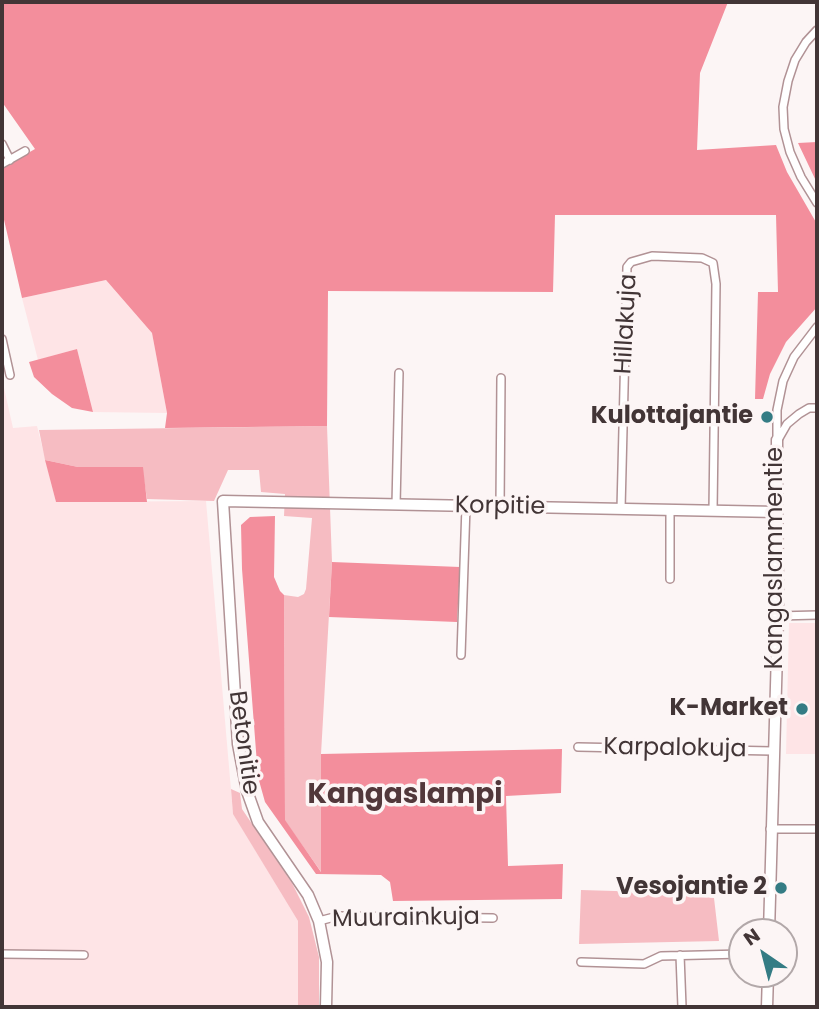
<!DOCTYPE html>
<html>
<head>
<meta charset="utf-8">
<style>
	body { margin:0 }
	#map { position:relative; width:819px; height:1009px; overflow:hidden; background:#fcf5f5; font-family:Poppins,sans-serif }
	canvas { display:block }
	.frame { position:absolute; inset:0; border:4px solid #423536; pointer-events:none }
	.north { position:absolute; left:728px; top:918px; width:70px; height:70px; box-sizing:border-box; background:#fcf5f5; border:2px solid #b2a8a9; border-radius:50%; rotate:325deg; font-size:19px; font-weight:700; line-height:28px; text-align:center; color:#423536 }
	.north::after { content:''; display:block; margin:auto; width:24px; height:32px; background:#347c84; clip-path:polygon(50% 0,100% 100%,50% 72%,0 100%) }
</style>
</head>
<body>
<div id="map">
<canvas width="819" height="1009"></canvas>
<div class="frame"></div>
<div class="north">N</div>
</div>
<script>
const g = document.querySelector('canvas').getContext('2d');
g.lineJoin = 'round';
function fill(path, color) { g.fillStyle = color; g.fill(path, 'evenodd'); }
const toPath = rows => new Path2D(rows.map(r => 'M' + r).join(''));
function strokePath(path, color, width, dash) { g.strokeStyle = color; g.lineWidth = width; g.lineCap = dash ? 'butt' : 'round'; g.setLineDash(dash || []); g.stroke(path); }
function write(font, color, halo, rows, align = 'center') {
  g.font = font + ' Poppins,sans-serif'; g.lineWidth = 7; g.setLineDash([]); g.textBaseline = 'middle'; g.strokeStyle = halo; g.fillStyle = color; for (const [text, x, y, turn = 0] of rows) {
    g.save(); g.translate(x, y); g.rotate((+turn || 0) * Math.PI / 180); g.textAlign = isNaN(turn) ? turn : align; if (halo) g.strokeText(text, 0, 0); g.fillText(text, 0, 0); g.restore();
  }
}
fill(toPath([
	[106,280,152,333,167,413,93,412,77,349,38,360,22,298],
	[2,379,13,428,37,426,56,502,206,501,233,813,298,921,298,1007,2,1007],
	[789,623,817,623,817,754,786,754]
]), '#fee4e6');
fill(toPath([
	[327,426,332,562,321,754,322,873,285,821,284,595,298,597,304,594,306,589,312,518,284,516,285,494,261,492,259,470,228,470,214,501,147,499,142,467,78,467,45,460,39,430],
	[231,789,240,793,242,809,292,883,309,917,319,957,319,1007,298,1007,298,921,233,814],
	[581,890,648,892,714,898,719,941,579,944]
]), '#f6bcc2');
fill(toPath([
	[2,2,728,2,700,73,697,150,776,145,787,172,817,224,817,307,786,342,770,374,763,399,755,399,758,292,778,292,776,215,555,215,553,292,328,291,327,426,165,428,167,413,152,333,106,280,22,298,2,211,2,168,35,149,2,102],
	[817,142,817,183,798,143],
	[77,349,93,412,72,408,52,394,34,377,29,362],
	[45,460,78,467,143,467,147,502,56,502],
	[275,516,274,577,280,591,284,595,285,820,321,872,321,754,562,749,561,793,506,796,508,866,563,864,562,899,393,901,390,882,381,875,316,874,265,802,258,777,242,569,241,525,250,517],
	[332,562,460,567,457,622,329,617]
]), '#f38e9c');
const street = toPath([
	[817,30,806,42,795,60,788,81,783,107,784,129,790,152,801,177,817,203],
	[2,144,10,160],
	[2,164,25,151],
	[2,339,10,375],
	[779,438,787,424,799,414,809,408,817,408],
	[777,440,777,410,783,381,794,357,817,327],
	[396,505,399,373],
	[500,507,501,378],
	[621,509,627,267,631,262,652,256,702,258,713,263,716,284,713,511],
	[670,510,670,579],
	[778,616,817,615],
	[461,655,466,506],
	[578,747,772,751],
	[770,829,817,829],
	[319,921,338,916,493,918],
	[2,954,84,955],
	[680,955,682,1007],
	[581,962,644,964,661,956,742,954]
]);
const secondary = toPath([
	[769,932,778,616,777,440],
	[326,1007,327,962,319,921,308,895,258,822,247,791,238,744,223,501,777,512],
	[767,1007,768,974]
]);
strokePath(street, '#b19295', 10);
strokePath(secondary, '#b19295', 13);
strokePath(street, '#fff', 7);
strokePath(secondary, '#fff', 10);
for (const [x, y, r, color] of [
	[767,417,7,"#347c84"],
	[802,709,7,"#347c84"],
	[781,888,7,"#347c84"]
]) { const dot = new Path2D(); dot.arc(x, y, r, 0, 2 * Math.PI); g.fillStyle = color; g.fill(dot); strokePath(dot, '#fcf5f5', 2.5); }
write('24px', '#423536', '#fcf5f5', [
	["Hillakuja",627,324,-87],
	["Korpitie",500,507,1],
	["Kangaslammentie",776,558,-90],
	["Betonitie",243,743,82],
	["Karpalokuja",675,749,1],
	["Muurainkuja",406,919,-1]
]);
write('bold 24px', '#423536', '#fcf5f5', [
	["Kulottajantie",753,417],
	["K-Market",788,709],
	["Vesojantie 2",767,888]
], 'right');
write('bold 28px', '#52383b', '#fcf5f5', [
	["Kangaslampi",405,796]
]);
</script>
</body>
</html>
